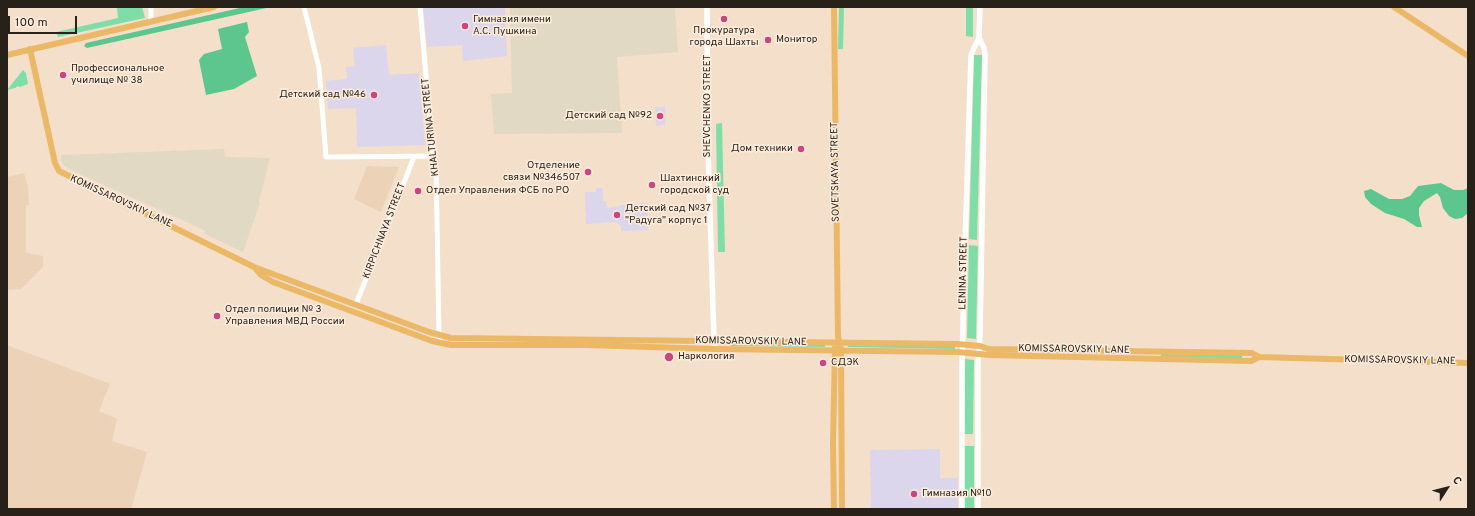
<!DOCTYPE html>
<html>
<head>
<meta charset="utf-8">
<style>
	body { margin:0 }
	#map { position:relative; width:1475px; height:516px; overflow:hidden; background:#f4dfca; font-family:Overpass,sans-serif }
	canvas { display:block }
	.frame { position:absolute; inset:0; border:8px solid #282119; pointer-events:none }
	.north { position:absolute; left:1427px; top:468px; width:40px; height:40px; -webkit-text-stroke:3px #feeddc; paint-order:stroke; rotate:54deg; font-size:11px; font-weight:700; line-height:16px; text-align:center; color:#282119 }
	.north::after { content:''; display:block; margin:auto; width:14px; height:18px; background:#282119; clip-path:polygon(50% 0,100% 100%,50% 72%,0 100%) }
	.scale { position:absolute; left:8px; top:16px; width:69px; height:18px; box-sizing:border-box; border:2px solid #282119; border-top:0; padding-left:5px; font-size:12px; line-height:14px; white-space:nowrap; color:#282119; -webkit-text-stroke:3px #feeddc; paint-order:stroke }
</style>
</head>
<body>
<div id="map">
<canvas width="1475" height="516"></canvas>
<div class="frame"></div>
<div class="north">С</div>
<div class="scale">100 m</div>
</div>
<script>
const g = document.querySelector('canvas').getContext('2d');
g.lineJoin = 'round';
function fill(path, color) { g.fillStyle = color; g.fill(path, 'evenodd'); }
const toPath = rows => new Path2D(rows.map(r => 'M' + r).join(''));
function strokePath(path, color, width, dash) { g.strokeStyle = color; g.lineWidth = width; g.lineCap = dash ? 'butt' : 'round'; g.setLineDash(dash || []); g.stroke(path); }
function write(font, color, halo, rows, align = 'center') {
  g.font = font + ' Overpass,sans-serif'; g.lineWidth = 3; g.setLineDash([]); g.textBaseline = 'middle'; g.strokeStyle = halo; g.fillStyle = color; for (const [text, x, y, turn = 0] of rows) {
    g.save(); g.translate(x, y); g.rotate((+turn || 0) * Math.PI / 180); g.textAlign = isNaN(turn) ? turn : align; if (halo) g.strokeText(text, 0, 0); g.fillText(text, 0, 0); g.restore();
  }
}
fill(toPath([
	[510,7,675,7,678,52,617,57,622,133,494,134,491,94,512,93],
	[224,149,225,157,270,158,259,202,260,203,243,252,205,234,204,230,71,170,64,165,61,161,61,155]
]), '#e1d9c4');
fill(toPath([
	[367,166,399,167,381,212,354,199],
	[24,173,28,187,29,205,26,205,26,253,43,256,43,267,21,289,7,290,7,177],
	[7,345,110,384,99,411,117,419,112,441,147,452,131,509,7,509]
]), '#ecd2b7');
fill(toPath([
	[423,7,505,7,507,56,463,61,462,45,427,47],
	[386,45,389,75,419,73,425,145,357,147,356,108,328,109,326,81,347,79,346,67,355,66,353,48],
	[655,107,665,107,665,125,656,126],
	[596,188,603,188,603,201,606,202,607,208,616,207,622,205,648,203,648,230,621,231,621,226,616,222,586,224,585,192,596,192],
	[940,449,940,478,958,478,958,509,871,509,870,450]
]), '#dbd6eb');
fill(toPath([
	[123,7,142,7,145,18,58,37,56,32,118,18,117,8],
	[839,7,844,7,843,49,838,49],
	[966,7,973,7,973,37,966,36],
	[974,55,982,55,977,240,969,239],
	[23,70,26,73,28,84,20,87,18,86,15,88,7,90],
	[722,123,725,252,718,252,716,124],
	[969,245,978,246,976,339,967,338],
	[731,344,825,345,825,347,731,346],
	[848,345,955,346,955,349,848,347],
	[1161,353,1242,355,1242,359,1161,357],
	[965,359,974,360,973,434,964,434],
	[964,446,974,446,974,509,964,509]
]), '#7fdda8');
fill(toPath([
	[244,7,271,7,87,48,84,46,86,43],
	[247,22,249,32,245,37,257,76,234,89,206,95,199,60,204,54,222,49,218,29],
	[1441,183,1454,190,1463,190,1468,188,1468,213,1462,218,1455,219,1449,216,1443,208,1440,197,1437,193,1424,201,1419,208,1419,215,1422,227,1417,227,1404,219,1385,213,1371,204,1365,197,1364,191,1371,189,1389,199,1402,199,1410,196,1418,186]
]), '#5dc58e');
strokePath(toPath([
	[151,7,151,22],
	[304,7,319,68,326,157,433,156],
	[420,7,433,156,436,165,439,334,441,343],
	[356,304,414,157]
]), '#fff', 5);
strokePath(toPath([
	[707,7,708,149,714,341,715,349],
	[962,509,962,363,965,244,971,55,974,48,979,38],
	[978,509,978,363,980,337,985,54,984,48,979,38,980,7]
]), '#fff', 5.5);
strokePath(toPath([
	[834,7,838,337,840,343,841,350,842,509],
	[1394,7,1468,56],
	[30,49,55,163,59,171,254,267,429,332,451,338,957,344,980,346,989,349,1252,353,1259,357,1468,363],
	[7,55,214,7],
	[256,269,261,275,273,282,432,341,451,345,586,345,715,349,958,352,989,355,1251,361,1259,357],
	[834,509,833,443,835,347]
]), '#ebb867', 6);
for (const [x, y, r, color] of [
	[724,19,4,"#cc4583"],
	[465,26,4,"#cc4583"],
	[768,40,4,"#cc4583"],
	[63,75,4,"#cc4583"],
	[374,95,4,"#cc4583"],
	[660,116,4,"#cc4583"],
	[801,149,4,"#cc4583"],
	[588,172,4,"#cc4583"],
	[652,185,4,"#cc4583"],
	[418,191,4,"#cc4583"],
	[617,215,4,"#cc4583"],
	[217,316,4,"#cc4583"],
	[669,357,5,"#cc4583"],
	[823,363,4,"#cc4583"],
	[914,494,4,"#cc4583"]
]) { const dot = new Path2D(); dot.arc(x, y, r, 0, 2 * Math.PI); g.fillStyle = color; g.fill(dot); strokePath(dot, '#feeddc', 1.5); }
write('10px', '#282119', '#feeddc', [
	["Гимназия имени",473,20],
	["А.С. Пушкина",473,32],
	["Прокуратура",724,31,"center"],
	["города Шахты",724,43,"center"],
	["Монитор",776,40],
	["Профессиональное",71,69],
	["училище № 38",71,81],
	["Детский сад №46",366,95,"right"],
	["Детский сад №92",652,116,"right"],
	["Дом техники",793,149,"right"],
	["Отделение",580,166,"right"],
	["связи №346507",580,178,"right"],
	["Шахтинский",660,179],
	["городской суд",660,191],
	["Отдел Управления ФСБ по РО",426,191],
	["Детский сад №37",625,209],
	["\"Радуга\" корпус 1",625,221],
	["Отдел полиции № 3",225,310],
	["Управления МВД России",225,322],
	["Наркология",678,357],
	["СДЭК",831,363],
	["Гимназия №10",922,494]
], 'left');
write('10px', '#282119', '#feeddc', [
	["SHEVCHENKO STREET",708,106,-90],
	["KHALTURINA STREET",431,127,-96],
	["SOVETSKAYA STREET",836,172,-91],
	["KOMISSAROVSKIY LANE",121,202,25],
	["KIRPICHNAYA STREET",385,231,-69],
	["LENINA STREET",964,273,-89],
	["KOMISSAROVSKIY LANE",751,342,1],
	["KOMISSAROVSKIY LANE",1074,350,1],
	["KOMISSAROVSKIY LANE",1400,361,1]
]);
</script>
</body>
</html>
